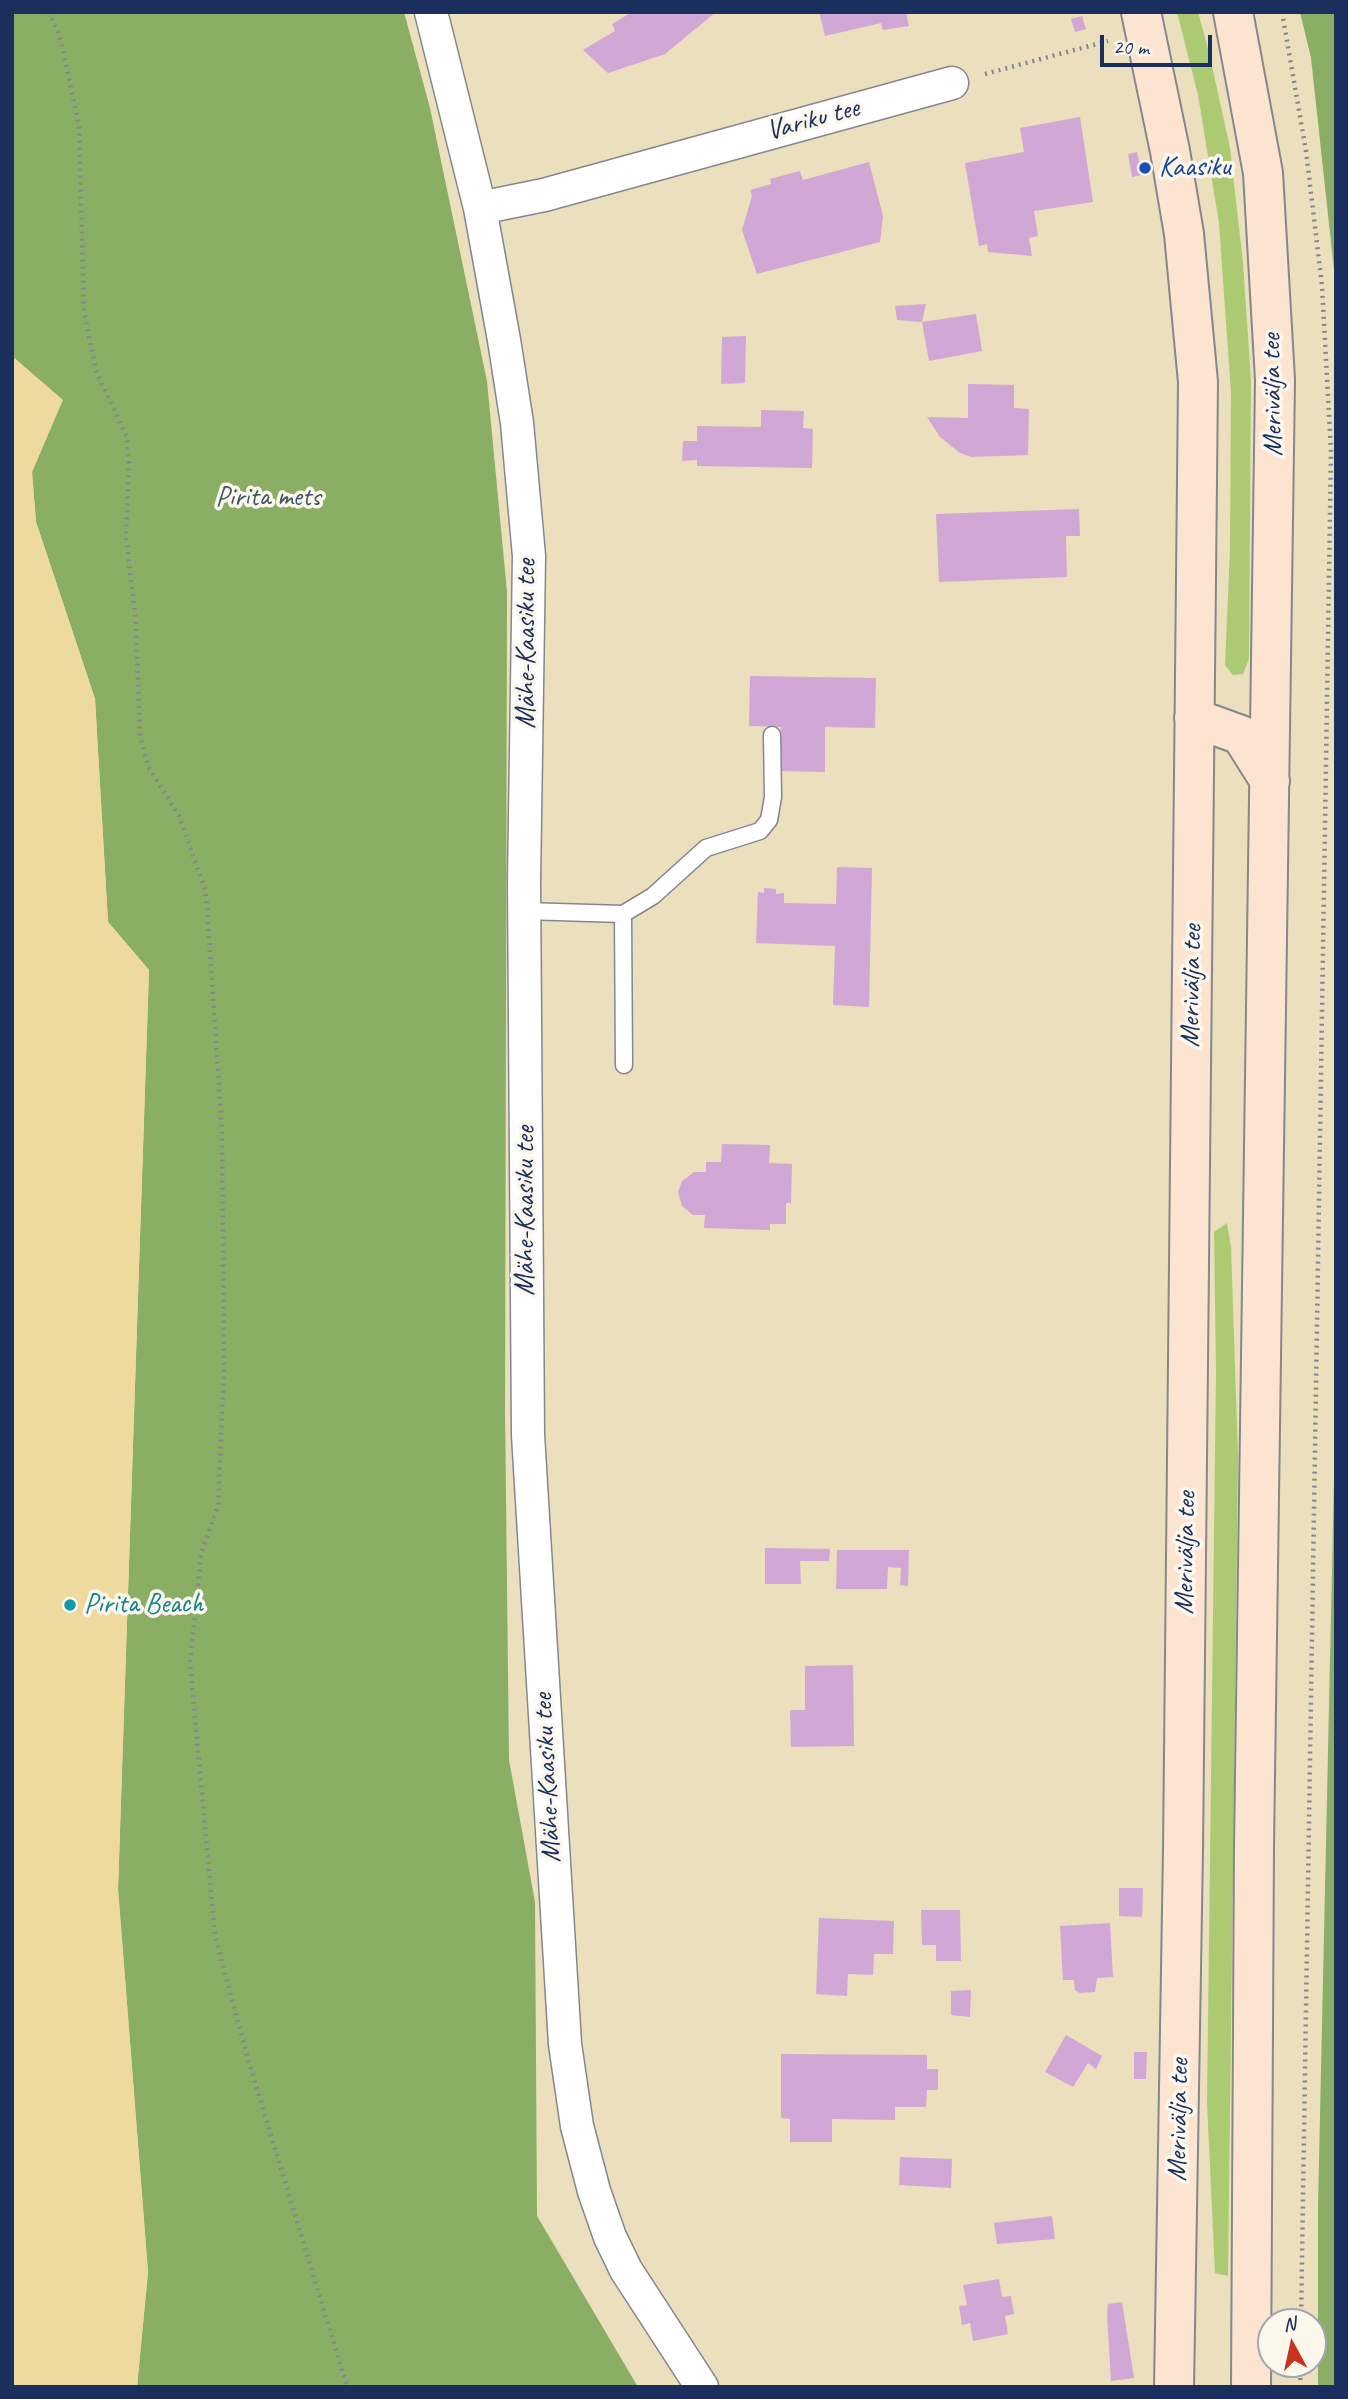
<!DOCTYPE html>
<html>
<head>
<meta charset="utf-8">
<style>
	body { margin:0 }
	#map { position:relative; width:1348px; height:2399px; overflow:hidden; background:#ebdfbd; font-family:Caveat,sans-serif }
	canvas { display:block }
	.frame { position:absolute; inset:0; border:14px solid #1b2f5e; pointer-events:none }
	.north { position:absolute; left:1257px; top:2308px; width:70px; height:70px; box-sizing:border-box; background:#fbf7ec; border:2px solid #a1a7b3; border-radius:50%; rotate:352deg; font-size:19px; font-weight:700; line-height:28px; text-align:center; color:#1b2f5e }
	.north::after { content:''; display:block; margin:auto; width:24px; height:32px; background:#c8321e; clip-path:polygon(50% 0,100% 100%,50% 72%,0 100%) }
	.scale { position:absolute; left:1100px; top:35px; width:112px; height:32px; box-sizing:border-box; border:4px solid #1b2f5e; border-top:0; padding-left:9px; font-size:21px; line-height:24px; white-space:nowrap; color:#1b2f5e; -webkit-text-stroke:5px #fbf7ec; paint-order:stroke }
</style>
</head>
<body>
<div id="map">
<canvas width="1348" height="2399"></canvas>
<div class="frame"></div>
<div class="north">N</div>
<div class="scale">20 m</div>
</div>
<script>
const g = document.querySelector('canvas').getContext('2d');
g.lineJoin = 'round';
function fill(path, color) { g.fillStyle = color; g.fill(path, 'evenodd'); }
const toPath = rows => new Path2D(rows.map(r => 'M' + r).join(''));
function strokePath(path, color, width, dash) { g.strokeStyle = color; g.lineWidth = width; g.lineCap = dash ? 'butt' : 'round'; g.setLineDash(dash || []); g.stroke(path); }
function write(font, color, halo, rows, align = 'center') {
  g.font = font + ' Caveat,sans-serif'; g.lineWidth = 7; g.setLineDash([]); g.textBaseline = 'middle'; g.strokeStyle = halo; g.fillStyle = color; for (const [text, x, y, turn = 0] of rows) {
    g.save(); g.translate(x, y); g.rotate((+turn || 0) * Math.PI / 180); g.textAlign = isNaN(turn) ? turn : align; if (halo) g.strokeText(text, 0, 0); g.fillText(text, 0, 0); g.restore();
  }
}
fill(toPath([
	[1177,12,1198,12,1209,52,1230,148,1243,263,1251,381,1249,659,1243,674,1233,675,1225,665,1230,549,1231,392,1219,223,1198,95],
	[1227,1223,1231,1247,1238,1457,1228,2276,1215,2273,1207,2103,1216,1372,1214,1232]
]), '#acca72');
fill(toPath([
	[12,12,404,12,430,108,487,381,507,592,505,1410,509,1760,535,1902,537,2216,638,2387,137,2387,148,2272,118,1889,149,970,108,922,95,699,36,522,32,472,62,400,12,356],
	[1300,12,1336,12,1336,288,1311,58],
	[1336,1388,1336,2387,1318,2387,1318,2207]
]), '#89ae64');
fill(toPath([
	[12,356,63,400,32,472,36,522,95,699,108,922,149,970,118,1889,148,2272,137,2387,12,2387]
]), '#eeda9e');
fill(toPath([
	[632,12,716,12,665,54,608,73,583,50,615,31,612,24],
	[819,12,906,12,909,26,883,30,881,23,825,36],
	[1082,16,1086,29,1075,32,1071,19],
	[1080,117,1093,202,1034,211,1038,236,1029,238,1032,256,988,252,987,244,979,246,965,163,1024,152,1020,128],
	[1137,152,1142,175,1132,177,1128,154],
	[869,162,883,216,880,242,757,274,742,230,752,196,750,190,771,184,770,179,800,171,803,180],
	[926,304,922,322,976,314,982,351,929,361,922,322,897,320,895,306],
	[746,336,745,383,721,384,722,337],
	[968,384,1014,385,1014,408,1029,409,1028,455,971,457,960,453,940,437,927,417,968,418],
	[761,410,804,411,803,428,813,429,812,468,697,466,697,460,682,461,683,441,697,441,697,426,761,427],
	[1079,509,1080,536,1066,536,1067,577,939,582,936,514],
	[750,676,876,678,875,728,825,727,825,772,780,771,781,727,749,726],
	[837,867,872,868,869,1007,833,1005,835,946,756,943,758,892,764,893,764,888,776,889,776,894,784,893,784,903,836,904],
	[722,1144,770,1145,769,1163,792,1164,791,1203,786,1203,786,1224,770,1224,770,1230,704,1228,705,1215,693,1215,682,1206,678,1192,682,1181,694,1172,706,1172,706,1162,721,1162],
	[765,1548,830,1549,829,1561,800,1561,801,1584,765,1584],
	[837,1550,909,1550,908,1586,900,1585,901,1568,888,1567,887,1589,836,1589],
	[853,1665,854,1746,791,1747,790,1710,805,1710,805,1666],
	[1119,1888,1143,1888,1142,1917,1119,1916],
	[921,1910,960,1910,961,1961,936,1961,936,1945,922,1945],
	[819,1918,894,1921,893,1954,874,1954,873,1975,848,1974,847,1996,816,1994],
	[1110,1923,1113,1977,1097,1978,1095,1992,1080,1993,1075,1990,1074,1980,1063,1980,1060,1926],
	[971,1990,970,2017,951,2015,951,1991],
	[1066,2035,1102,2056,1096,2069,1088,2063,1073,2087,1045,2072],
	[1134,2052,1147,2052,1146,2079,1134,2079],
	[781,2054,927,2055,927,2069,938,2069,938,2090,927,2090,926,2107,895,2107,895,2120,832,2119,832,2142,790,2142,790,2119,781,2118],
	[900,2157,952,2159,951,2188,899,2185],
	[1052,2216,1055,2239,997,2244,994,2223],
	[999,2279,1002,2297,1011,2296,1014,2314,1005,2316,1008,2334,973,2341,970,2323,962,2325,959,2306,967,2305,963,2285],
	[1122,2302,1134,2378,1111,2381,1107,2314,1108,2304]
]), '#d1a7d5');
const lane = toPath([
	[524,911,623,914,653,896,706,848,760,831,769,820,773,797,772,735],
	[623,914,624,1065]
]);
const street = toPath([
	[431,12,480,208,504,340,517,423,529,556,524,882,528,1435,565,2044,577,2126,594,2191,610,2237,626,2270,702,2387],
	[480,208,544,195,952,83]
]);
const secondary = toPath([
	[1141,12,1170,151,1184,234,1198,382,1183,1850,1174,2387],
	[1233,12,1263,173,1275,380,1254,1845,1251,2387],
	[1194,718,1241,735,1270,781]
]);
strokePath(lane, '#83878e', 19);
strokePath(street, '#83878e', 35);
strokePath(secondary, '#83878e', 42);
strokePath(toPath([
	[49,12,60,37,79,125,84,311,96,371,127,437,129,467,126,538,136,622,140,737,149,768,179,816,206,892,222,1131,224,1369,218,1506,201,1554,190,1663,215,1936,248,2059,347,2387],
	[1282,12,1306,151,1322,286,1331,451,1301,2322],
	[985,74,1108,41],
	[1300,2387,1301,2364]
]), '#83878e', 4.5, [2, 5]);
strokePath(lane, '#fff', 16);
strokePath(street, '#fff', 32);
strokePath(secondary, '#fde4d0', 38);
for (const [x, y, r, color] of [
	[1145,168,7,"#1a4fb4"],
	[70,1605,7,"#0f9aa8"]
]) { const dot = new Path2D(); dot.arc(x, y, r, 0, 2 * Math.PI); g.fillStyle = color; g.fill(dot); strokePath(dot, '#fbf7ec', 2.5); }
write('28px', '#1b2f5e', '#fbf7ec', [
	["Variku tee",813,120,-15],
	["Merivälja tee",1273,395,-91],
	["Mähe-Kaasiku tee",527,644,-90],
	["Merivälja tee",1192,986,-89],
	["Mähe-Kaasiku tee",526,1211,-90],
	["Merivälja tee",1186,1553,-89],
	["Mähe-Kaasiku tee",548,1778,-93],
	["Merivälja tee",1179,2120,-89]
]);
write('28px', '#164399', '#fbf7ec', [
	["Kaasiku",1159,168]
], 'left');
write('28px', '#3f5663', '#fbf7ec', [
	["Pirita mets",268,498]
]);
write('28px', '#0d838f', '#fbf7ec', [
	["Pirita Beach",84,1605]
], 'left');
</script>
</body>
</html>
